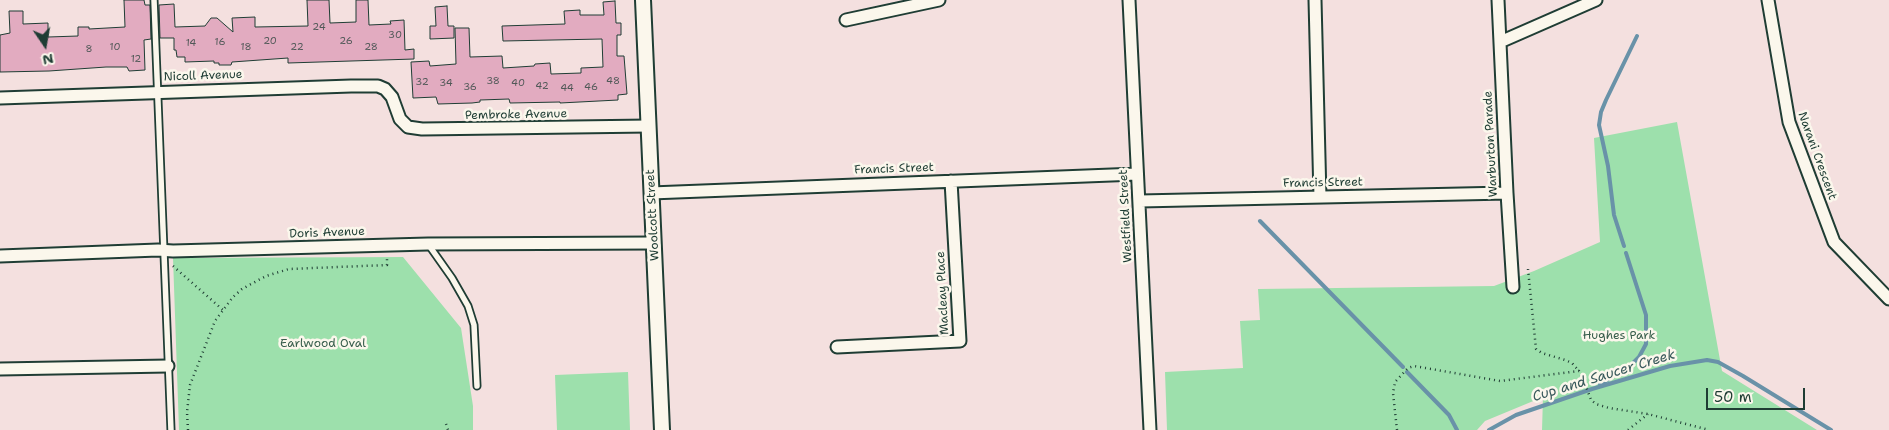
<!DOCTYPE html>
<html>
<head>
<meta charset="utf-8">
<style>
	body { margin:0 }
	#map { position:relative; width:1889px; height:430px; overflow:hidden; background:#f4e0df; font-family:"Shantell Sans",sans-serif }
	canvas { display:block }
	.north { position:absolute; left:20px; top:20px; width:50px; height:50px; -webkit-text-stroke:4px #fbf7ec; paint-order:stroke; rotate:168deg; font-size:14px; font-weight:700; line-height:20px; text-align:center; color:#1f3d34 }
	.north::after { content:''; display:block; margin:auto; width:18px; height:22px; background:#1f3d34; clip-path:polygon(50% 0,100% 100%,50% 72%,0 100%) }
	.scale { position:absolute; left:1706px; top:388px; width:99px; height:22px; box-sizing:border-box; border:2px solid #1f3d34; border-top:0; padding-left:6px; font-size:15px; line-height:18px; white-space:nowrap; color:#1f3d34; -webkit-text-stroke:4px #fbf7ec; paint-order:stroke }
</style>
</head>
<body>
<div id="map">
<canvas width="1889" height="430"></canvas>
<div class="north">N</div>
<div class="scale">50 m</div>
</div>
<script>
const g = document.querySelector('canvas').getContext('2d');
g.lineJoin = 'round';
function fill(path, color) { g.fillStyle = color; g.fill(path, 'evenodd'); }
const toPath = rows => new Path2D(rows.map(r => 'M' + r).join(''));
function strokePath(path, color, width, dash) { g.strokeStyle = color; g.lineWidth = width; g.lineCap = dash ? 'butt' : 'round'; g.setLineDash(dash || []); g.stroke(path); }
function write(font, color, halo, rows, align = 'center') {
  g.font = font + ' "Shantell Sans",sans-serif'; g.lineWidth = 5; g.setLineDash([]); g.textBaseline = 'middle'; g.strokeStyle = halo; g.fillStyle = color; for (const [text, x, y, turn = 0] of rows) {
    g.save(); g.translate(x, y); g.rotate((+turn || 0) * Math.PI / 180); g.textAlign = isNaN(turn) ? turn : align; if (halo) g.strokeText(text, 0, 0); g.fillText(text, 0, 0); g.restore();
  }
}
fill(toPath([
	[1677,122,1722,371,1817,430,1542,430,1543,397,1485,421,1477,430,1167,430,1165,372,1243,368,1240,321,1260,320,1258,289,1494,286,1534,271,1600,242,1594,138],
	[403,257,461,328,473,406,473,430,179,430,173,258],
	[628,372,630,430,557,430,555,375]
]), '#9de0ac');
strokePath(toPath([
	[1260,221,1403,367],
	[1624,246,1614,215,1608,166,1599,125,1601,112,1606,100,1637,36],
	[1407,372,1449,415,1457,430],
	[1600,384,1628,368,1639,357,1646,344,1646,315,1626,253],
	[1489,430,1516,415,1592,389,1670,366,1707,360,1718,362,1743,376,1831,430]
]), '#6992a8', 4);
const building = toPath([
	[124,0,144,0,145,5,150,5,151,39,144,40,145,70,129,71,127,67,106,67,49,71,0,72,0,35,10,33,9,11,23,11,23,24,48,23,48,37,78,36,78,27,89,27,89,29,125,27,124,0],
	[307,0,329,0,330,23,356,22,356,0,368,0,369,25,391,24,390,21,404,20,405,50,414,49,414,59,288,63,288,58,232,62,231,65,219,65,219,63,214,63,214,61,185,62,185,57,177,57,176,50,174,50,174,38,160,38,159,5,174,4,175,27,205,26,211,18,217,18,233,32,232,18,255,17,255,27,308,26,307,0],
	[615,1,616,23,621,23,621,35,617,35,617,56,624,56,627,94,618,95,618,100,560,103,560,102,510,103,509,99,480,100,480,102,472,103,438,104,436,97,413,98,411,62,429,61,430,66,456,64,455,28,469,28,470,57,502,56,503,68,534,66,535,64,550,63,551,74,581,73,581,68,603,67,602,39,503,41,502,26,565,24,564,11,580,10,580,15,604,15,603,2,615,1],
	[447,6,448,26,454,26,454,38,430,39,430,26,436,26,435,7,447,6]
]);
fill(building, '#e2abc0');
strokePath(building, '#1f3d34', 1);
const service = toPath([
	[154,0,171,430],
	[428,244,452,278,468,306,474,325,477,386]
]);
const minor = toPath([
	[1129,0,1150,430],
	[1315,0,1320,197],
	[1498,0,1507,193,1513,287],
	[1768,0,1789,122,1834,242,1889,299],
	[846,20,939,0],
	[1500,42,1596,0],
	[0,98,351,86,378,86,385,89,392,97,400,119,408,127,422,129,649,126],
	[651,193,1137,174],
	[1140,201,1507,193],
	[0,256,158,250,173,251,428,244,654,243],
	[837,347,960,341,951,181],
	[0,369,168,366]
]);
const tertiary = toPath([
	[643,0,662,430]
]);
strokePath(service, '#1f3d34', 9);
strokePath(minor, '#1f3d34', 15);
strokePath(tertiary, '#1f3d34', 18);
strokePath(toPath([
	[173,266,223,310],
	[1528,269,1536,349,1542,353,1565,360,1572,363,1579,371],
	[446,424,448,430],
	[188,430,187,412,190,385,215,321,233,297,242,289,266,276,289,269,387,265,387,257],
	[1397,430,1393,393,1395,382,1408,368,1414,366,1500,381,1579,371,1584,381,1591,400,1596,404,1609,408,1648,414,1709,430],
	[1628,430,1648,414]
]), '#1f3d34', 2.5, [1, 4]);
strokePath(service, '#fbf7ec', 5.5);
strokePath(minor, '#fbf7ec', 11);
strokePath(tertiary, '#fbf7ec', 14);
write('10px', '#505857', null, [
	["24",319,27],
	["30",395,35],
	["20",270,41],
	["26",346,41],
	["16",220,42],
	["14",191,43],
	["10",115,47],
	["18",246,47],
	["22",297,47],
	["28",371,47],
	["8",89,49],
	["12",136,59],
	["38",493,81],
	["48",613,81],
	["32",422,82],
	["34",446,83],
	["40",518,83],
	["42",542,86],
	["36",470,87],
	["46",591,87],
	["44",567,88]
]);
write('12px', '#1f3d34', '#fbf7ec', [
	["Nicoll Avenue",203,76,-2],
	["Pembroke Avenue",516,115,-1],
	["Warburton Parade",1491,144,-93],
	["Narani Crescent",1817,156,70],
	["Francis Street",894,169,-2],
	["Francis Street",1323,183,-1],
	["Woolcott Street",653,215,-93],
	["Westfield Street",1126,216,-93],
	["Doris Avenue",327,233,-2],
	["Macleay Place",943,293,-93]
]);
write('12px', '#385e4c', '#fbf7ec', [
	["Hughes Park",1619,336],
	["Earlwood Oval",323,344]
]);
write('italic 14px', '#38595b', '#fbf7ec', [
	["Cup and Saucer Creek",1604,376,-17]
]);
</script>
</body>
</html>
